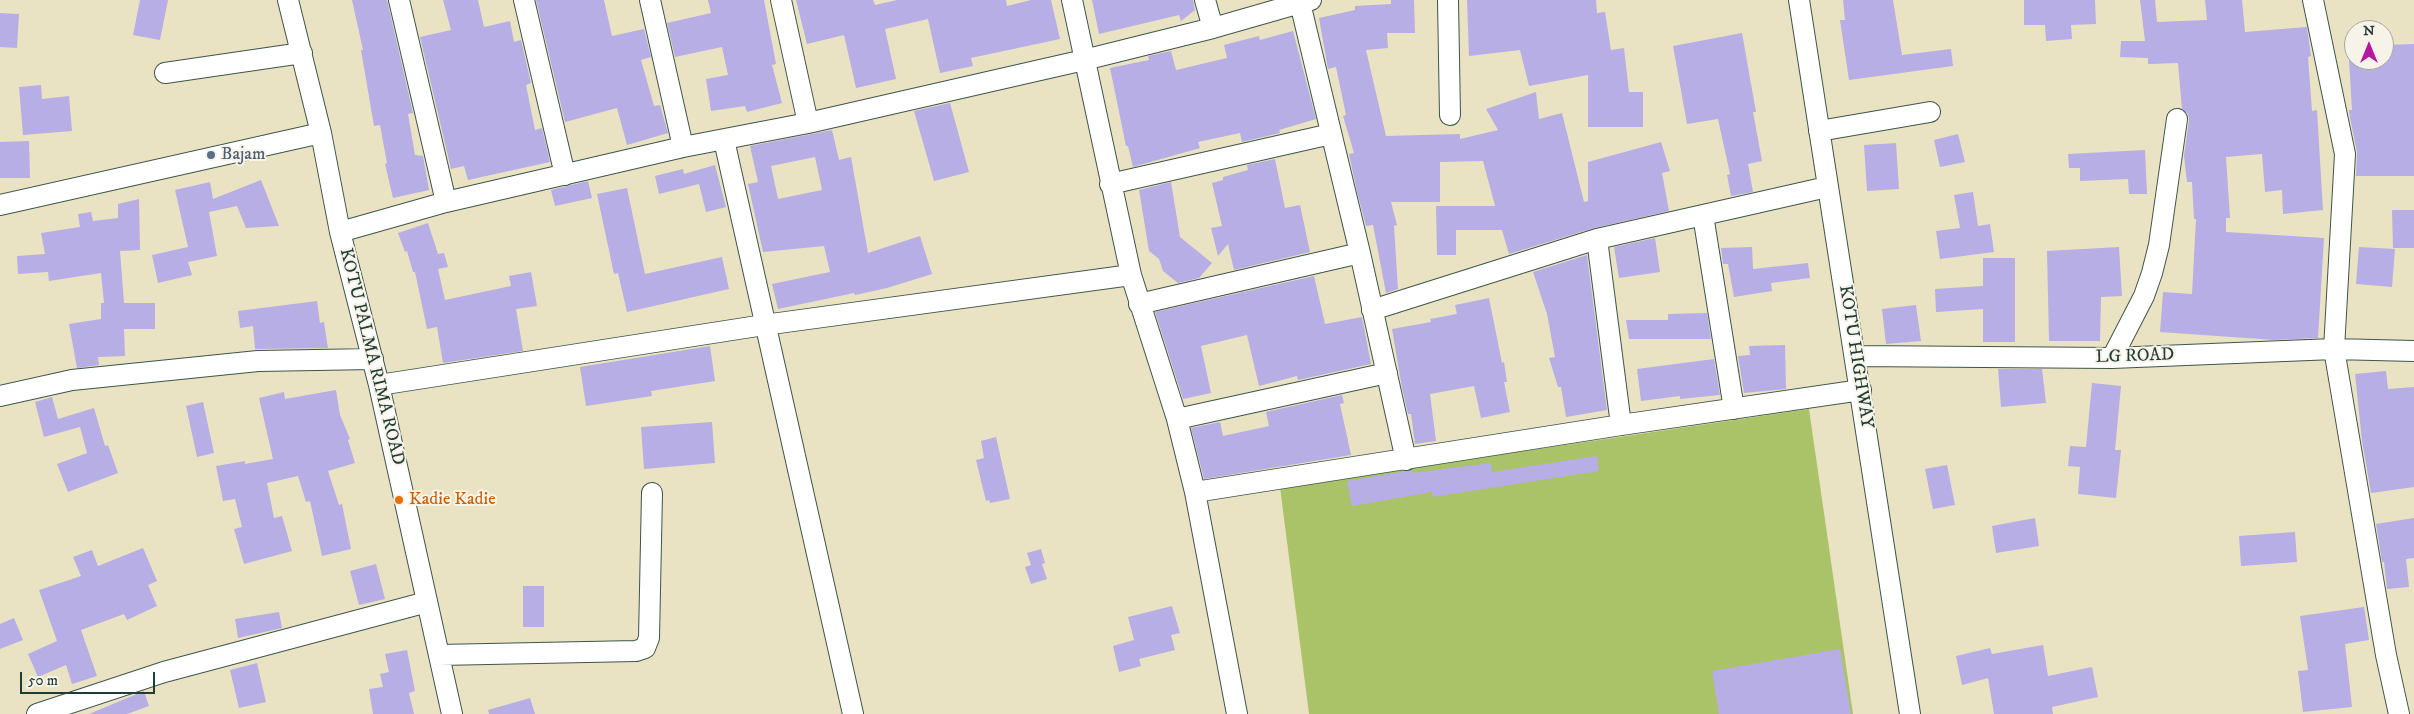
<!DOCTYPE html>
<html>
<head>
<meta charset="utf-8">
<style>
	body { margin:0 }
	#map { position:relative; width:2414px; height:714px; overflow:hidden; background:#eae3c3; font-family:"IM FELL DW Pica",serif }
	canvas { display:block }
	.north { position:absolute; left:2344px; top:20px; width:50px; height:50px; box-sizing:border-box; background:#f7f3e8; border:1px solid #a1aaa0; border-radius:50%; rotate:0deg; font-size:14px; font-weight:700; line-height:20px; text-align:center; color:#1f3d34 }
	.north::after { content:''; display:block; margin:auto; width:18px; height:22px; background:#b5179e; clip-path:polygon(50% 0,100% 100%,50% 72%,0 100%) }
	.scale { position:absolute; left:20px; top:672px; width:135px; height:22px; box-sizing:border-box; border:2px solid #1f3d34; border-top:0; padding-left:6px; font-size:15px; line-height:18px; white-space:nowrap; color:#1f3d34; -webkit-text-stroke:4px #f7f3e8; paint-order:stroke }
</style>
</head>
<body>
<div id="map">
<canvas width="2414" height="714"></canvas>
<div class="north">N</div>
<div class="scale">50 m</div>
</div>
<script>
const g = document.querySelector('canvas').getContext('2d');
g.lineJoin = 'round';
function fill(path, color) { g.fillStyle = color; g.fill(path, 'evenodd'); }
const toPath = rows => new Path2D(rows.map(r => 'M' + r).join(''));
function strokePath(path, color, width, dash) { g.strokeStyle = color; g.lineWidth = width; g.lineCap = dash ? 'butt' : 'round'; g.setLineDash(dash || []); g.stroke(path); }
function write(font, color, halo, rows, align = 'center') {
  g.font = font + ' "IM FELL DW Pica",serif'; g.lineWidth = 4; g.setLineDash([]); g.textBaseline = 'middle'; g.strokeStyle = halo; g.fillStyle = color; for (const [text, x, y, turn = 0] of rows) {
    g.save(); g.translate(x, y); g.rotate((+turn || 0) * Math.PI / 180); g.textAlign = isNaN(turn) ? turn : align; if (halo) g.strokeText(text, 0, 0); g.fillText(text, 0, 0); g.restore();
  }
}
fill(toPath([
	[1809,409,1853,714,1309,714,1280,487]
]), '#aac369');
fill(toPath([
	[140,0,168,0,160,40,133,35],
	[352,0,387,0,413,113,408,114,415,155,423,156,429,190,393,198,385,164,387,163,380,125,374,126,361,50,363,50],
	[443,0,478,0,484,27,510,21,514,42,521,40,531,83,526,85,535,130,542,128,550,162,468,180,464,166,451,169,420,37,451,30],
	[536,0,604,0,612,36,644,29,651,57,641,60,654,106,660,105,668,133,627,145,617,108,565,122],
	[708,0,764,0,776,64,772,65,782,103,747,112,745,106,711,111,706,79,728,75,722,47,675,57,667,23,711,13],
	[796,0,873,0,875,5,897,0,1006,0,1007,6,1031,0,1051,0,1060,39,971,58,973,66,940,73,928,19,885,29,896,79,856,88,844,35,807,44],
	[1092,0,1193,0,1195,10,1181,21,1179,15,1099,34],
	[1391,0,1414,0,1415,33,1387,33,1388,48,1366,50,1386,136,1460,134,1460,139,1498,130,1486,109,1536,92,1539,119,1562,113,1584,202,1588,201,1588,162,1661,142,1670,171,1662,173,1669,211,1594,228,1509,254,1502,230,1456,230,1456,255,1437,255,1436,206,1495,206,1483,161,1440,162,1440,202,1391,202,1397,225,1394,226,1398,289,1386,293,1373,225,1366,226,1357,192,1349,154,1354,153,1343,116,1346,115,1336,67,1328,69,1319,18,1355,10,1355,6,1391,4],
	[1467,0,1596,0,1597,13,1605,12,1611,50,1624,48,1629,92,1643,92,1643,127,1588,127,1588,75,1529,86,1520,50,1469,56],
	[1843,0,1893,0,1902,55,1951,49,1953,66,1849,80,1840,20,1845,20],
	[2024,0,2095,0,2096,24,2071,25,2072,39,2046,41,2045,25,2024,25],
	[2140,0,2155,0,2157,22,2207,20,2205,0,2242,0,2245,32,2307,27,2311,56,2308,57,2312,111,2317,110,2323,210,2283,214,2282,190,2265,192,2262,154,2226,157,2230,218,2226,218,2226,232,2324,238,2318,338,2274,340,2160,332,2163,292,2192,294,2196,219,2194,219,2192,182,2187,182,2184,156,2189,120,2188,114,2182,109,2178,63,2148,64,2148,58,2120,57,2121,41,2145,41],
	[0,13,19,14,17,48,0,47],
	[1293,31,1316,119,1279,130,1280,133,1242,142,1240,133,1198,142,1200,148,1133,167,1128,146,1126,146,1110,68,1149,60,1148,56,1171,51,1176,70,1227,58,1224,45,1259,36,1260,40],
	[1742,33,1756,112,1753,112,1762,161,1748,164,1753,192,1731,196,1727,175,1730,174,1718,119,1687,124,1673,46],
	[2414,44,2414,176,2356,176,2357,152,2350,118,2349,110,2352,110,2349,60,2384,60,2384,45],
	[41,85,42,99,69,96,72,131,23,135,19,87],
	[950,103,969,172,934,181,914,111],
	[832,130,839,160,851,157,868,253,920,236,932,274,887,288,855,295,854,293,778,309,772,284,830,272,824,246,763,252,748,184,758,182,750,146],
	[815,157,822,190,778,199,771,166],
	[1958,134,1965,162,1940,167,1934,140],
	[29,141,30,178,0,178,0,142],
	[1896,143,1899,189,1867,191,1864,145],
	[2145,150,2147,194,2129,194,2128,179,2080,181,2080,168,2069,168,2068,154],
	[1275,159,1285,208,1300,205,1310,252,1234,270,1228,244,1218,256,1211,228,1222,226,1212,183,1223,180,1223,177,1248,170,1247,165],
	[715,165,726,207,706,212,699,184,659,194,655,176,683,169,684,174],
	[261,180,279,226,246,228,237,206,209,212,217,256,188,262,192,275,158,283,152,255,188,247,175,190,210,182,213,199],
	[588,181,592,198,555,206,551,190],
	[1171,182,1180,237,1212,263,1199,278,1178,283,1163,271,1159,259,1149,251,1139,190],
	[627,188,645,274,722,257,729,289,627,312,618,273,614,274,597,194],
	[1973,192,1978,226,1990,224,1994,252,1940,259,1936,231,1960,228,1954,195],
	[139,199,140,250,120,251,124,303,155,303,155,329,124,329,125,356,98,357,99,365,77,368,69,324,101,319,101,303,104,303,101,273,49,281,48,272,18,274,17,256,45,254,41,233,80,227,78,214,91,212,93,221,118,218,118,204],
	[2392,210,2414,210,2414,248,2393,248],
	[428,223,438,254,444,253,448,267,438,269,445,300,511,286,509,276,531,272,537,306,516,309,523,351,443,363,437,327,427,329,415,272,413,272,407,251,405,252,398,233],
	[1655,238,1660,272,1619,278,1614,247],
	[1752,247,1753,269,1808,263,1810,278,1771,283,1772,291,1734,297,1728,264,1723,264,1721,248],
	[2119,247,2122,296,2101,297,2100,341,2049,341,2047,251],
	[2359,247,2395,249,2392,287,2356,284],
	[1587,255,1607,410,1566,417,1561,387,1558,387,1549,358,1555,357,1547,314,1533,272],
	[1983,258,2015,258,2015,342,1983,342,1983,309,1936,312,1935,289,1983,286],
	[1314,276,1325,324,1362,317,1371,364,1298,380,1297,376,1259,386,1247,335,1201,346,1211,393,1183,399,1155,312],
	[1489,298,1502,363,1504,362,1507,382,1504,382,1510,412,1481,418,1474,386,1430,394,1436,441,1415,444,1411,414,1408,414,1402,388,1392,329,1431,322,1430,319,1457,314,1455,305],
	[317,301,320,323,324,322,328,348,255,349,253,326,240,328,238,311],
	[1916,305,1921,341,1886,344,1882,309],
	[1707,313,1711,339,1629,339,1626,320,1668,320,1668,314],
	[1785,345,1786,389,1744,393,1738,356,1750,355,1749,346],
	[710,346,715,381,651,391,652,396,586,406,580,367],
	[1714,359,1720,395,1680,399,1680,396,1641,401,1637,369],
	[1998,369,2042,369,2046,403,2001,407],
	[2386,371,2388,389,2414,387,2414,487,2371,493,2362,441,2355,374],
	[2092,383,2121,386,2115,450,2121,450,2116,498,2078,494,2080,467,2068,466,2070,446,2086,447],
	[336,390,340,415,350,439,348,440,355,463,328,471,339,505,342,504,351,549,322,556,310,501,306,502,298,476,267,483,274,518,282,516,292,551,244,564,234,529,242,527,235,499,223,501,216,466,245,461,245,464,273,459,259,398,284,392,285,399],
	[1342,395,1344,403,1340,404,1351,455,1204,479,1191,428,1220,422,1223,436,1269,426,1266,412],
	[52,397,58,419,94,408,105,446,108,445,118,473,68,492,57,464,87,453,80,427,44,437,35,402],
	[203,402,214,453,197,457,186,406],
	[712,422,715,463,644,469,641,427],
	[996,437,1010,499,990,503,989,500,986,501,976,460,984,458,981,441],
	[1597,456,1599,471,1433,497,1432,492,1352,506,1347,481,1413,470,1413,473,1491,463,1492,472],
	[1947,465,1955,505,1933,509,1925,469],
	[2035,518,2039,546,1996,553,1992,526],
	[2414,518,2414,558,2406,559,2409,587,2387,589,2384,562,2382,562,2376,524],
	[2295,532,2297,562,2241,566,2239,536],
	[143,548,157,581,148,585,157,606,127,620,124,614,81,630,97,676,72,684,66,665,38,677,28,654,57,641,39,590,81,576,73,557,92,550,98,566],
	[1041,549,1045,563,1042,564,1047,579,1031,584,1025,567,1031,565,1027,553],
	[376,564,385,599,359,605,350,571],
	[523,586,544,586,544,627,523,627],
	[1172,606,1180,633,1171,635,1175,650,1139,659,1141,666,1119,672,1113,646,1134,640,1128,617],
	[2364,607,2369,640,2345,644,2352,707,2303,712,2298,671,2308,670,2300,616],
	[279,612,282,628,238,638,235,619],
	[14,618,23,640,0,649,0,624],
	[2043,645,2048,676,2092,667,2098,697,2052,707,2053,714,1994,714,1988,678,1962,685,1956,656,1990,648,1992,654],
	[1840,649,1851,714,1719,714,1712,671],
	[407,650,415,691,409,693,414,714,373,714,369,689,383,687,380,674,389,672,385,654],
	[257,663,266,702,239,708,230,670],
	[144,691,149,706,127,714,89,714],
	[530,698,535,714,489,714,488,710]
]), '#b6aee4');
const minor = toPath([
	[288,0,321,133,340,232,379,385,452,714],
	[399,0,446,202],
	[524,0,565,175],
	[650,0,683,147],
	[781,0,808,123],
	[1072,0,1131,275,1177,419,1195,492,1237,714],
	[1205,0,1213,28],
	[1448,0,1450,115],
	[1799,0,1910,714],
	[2313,0,2345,154,2334,349,2386,655,2399,714],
	[1300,3,1360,253,1406,460],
	[165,73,302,53],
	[1819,131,1930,112],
	[724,140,853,714],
	[1110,184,1331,134],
	[0,205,321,133],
	[1703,215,1734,409],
	[340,232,446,202,683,147,808,123,1084,60,1213,28,1311,0],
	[1597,239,1621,425],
	[1139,304,1360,253],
	[1372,310,1597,239,1827,187],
	[1856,356,2112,358,2334,349,2414,351],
	[2112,358,2144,296,2152,273,2159,245,2177,119],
	[379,385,764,325,1131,275],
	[0,396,72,380,258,361,373,359],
	[1177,419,1387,373],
	[1195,492,1621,425,1861,390],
	[439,655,636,651,645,648,649,638,652,493],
	[37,714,164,672,427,602]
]);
strokePath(minor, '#3d5649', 22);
strokePath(minor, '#fff', 20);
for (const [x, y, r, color] of [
	[211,155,5,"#5c6f8a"],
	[399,500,5,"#e8710a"]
]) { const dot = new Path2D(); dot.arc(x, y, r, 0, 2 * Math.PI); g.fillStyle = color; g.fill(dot); strokePath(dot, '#f7f3e8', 2); }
write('18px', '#4e5e75', '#f7f3e8', [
	["Bajam",221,155]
], 'left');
write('18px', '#1f3d34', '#f7f3e8', [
	["KOTU PALMA RIMA ROAD",371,357,76],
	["KOTU HIGHWAY",1855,357,81],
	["LG ROAD",2135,357,-2]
]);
write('18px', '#c56008', '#f7f3e8', [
	["Kadie Kadie",409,500]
], 'left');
</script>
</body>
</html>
